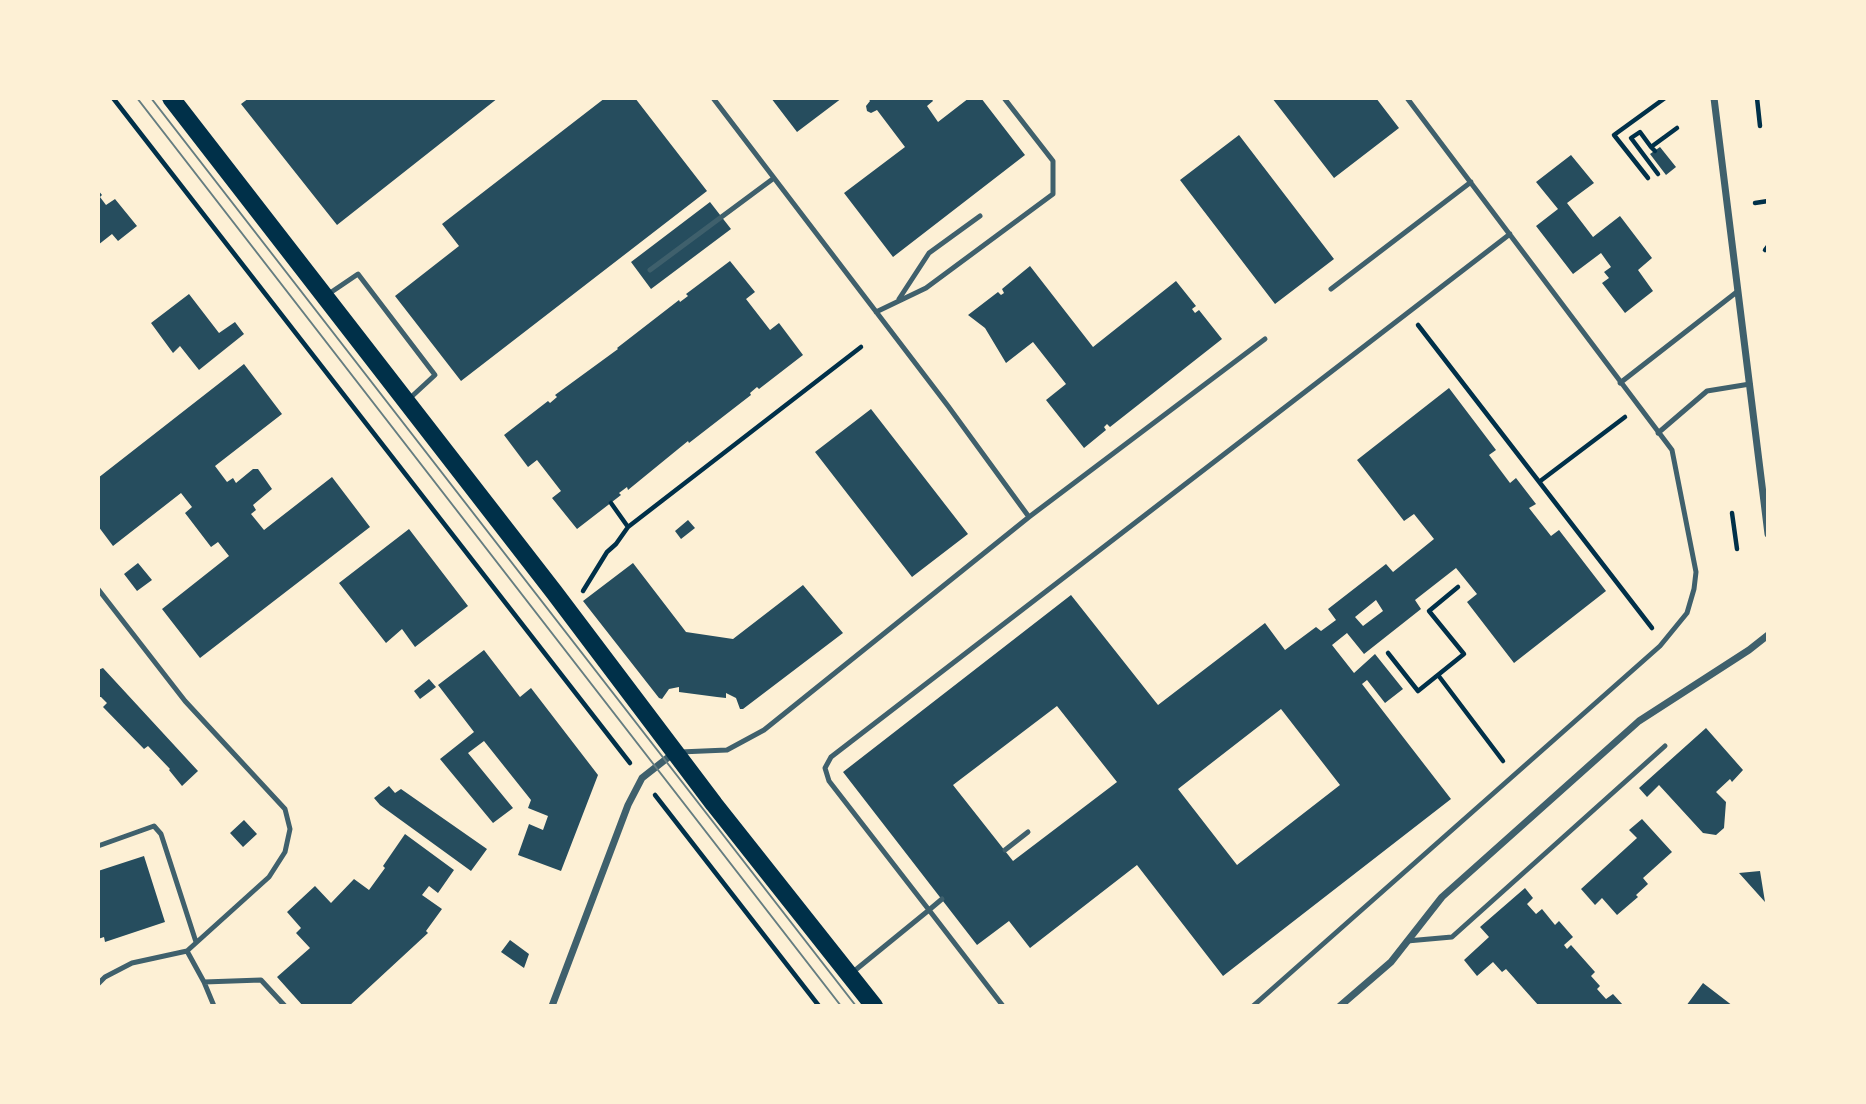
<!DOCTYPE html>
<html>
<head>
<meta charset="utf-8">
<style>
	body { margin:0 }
	#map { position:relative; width:1866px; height:1104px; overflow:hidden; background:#fdf0d5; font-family:"Roboto Condensed",sans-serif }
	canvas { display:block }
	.frame { position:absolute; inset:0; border:100px solid #fdf0d5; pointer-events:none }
</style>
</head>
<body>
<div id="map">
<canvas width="1866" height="1104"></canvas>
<div class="frame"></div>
</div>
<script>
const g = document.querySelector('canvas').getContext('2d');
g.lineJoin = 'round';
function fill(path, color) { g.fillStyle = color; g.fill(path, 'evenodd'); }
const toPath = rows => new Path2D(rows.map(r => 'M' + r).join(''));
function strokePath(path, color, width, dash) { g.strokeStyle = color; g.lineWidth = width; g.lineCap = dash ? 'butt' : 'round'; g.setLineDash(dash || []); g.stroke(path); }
fill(toPath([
	[249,98,498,98,337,225,241,104],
	[605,98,635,98,707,191,461,381,395,296,459,246,442,224],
	[771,98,842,98,797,132],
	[868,98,931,98,933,101,927,106,938,122,969,98,981,98,1025,155,893,257,844,193,905,147,877,110,871,113,867,111,866,106,870,101],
	[1272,98,1376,98,1399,128,1334,178],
	[1239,135,1334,259,1275,304,1180,180],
	[1660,147,1676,167,1666,175,1650,154],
	[1571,155,1594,183,1567,203,1593,237,1620,216,1652,258,1638,270,1653,291,1625,313,1602,283,1609,278,1604,272,1611,267,1601,253,1573,274,1536,226,1558,209,1536,182],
	[98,190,102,195,100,197,106,205,115,199,137,226,118,241,112,234,98,245],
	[710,202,731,229,651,289,631,262],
	[730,261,755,292,746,299,770,330,779,323,803,355,759,389,757,387,750,393,751,395,689,443,688,441,628,490,627,487,619,493,621,495,577,529,552,498,561,491,537,460,528,467,504,435,548,401,550,403,557,397,555,395,618,349,617,348,679,300,680,302,688,296,686,294],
	[1030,266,1093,347,1176,281,1196,306,1192,309,1195,313,1199,310,1222,339,1110,427,1107,424,1104,427,1106,430,1084,448,1046,400,1066,384,1033,342,1006,363,985,328,968,315,998,292,1001,295,1004,293,1002,289],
	[189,294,219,333,235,322,244,334,199,370,180,346,173,353,151,323],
	[244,364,282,414,215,466,227,482,233,478,236,483,253,469,258,469,272,489,253,505,256,510,251,514,264,530,332,477,370,527,200,658,162,609,229,556,218,542,211,547,185,513,192,507,181,493,113,546,98,526,98,478],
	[1449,388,1496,450,1489,455,1510,483,1516,478,1536,504,1529,508,1551,536,1559,530,1606,591,1514,663,1467,602,1477,594,1456,568,1415,600,1421,609,1364,654,1347,633,1332,645,1354,673,1375,654,1403,689,1385,703,1367,680,1362,684,1451,799,1223,976,1137,865,1030,948,1009,921,977,945,843,772,1071,595,1158,705,1265,623,1285,650,1316,627,1321,631,1336,620,1328,609,1386,564,1393,572,1434,539,1414,514,1404,521,1357,460],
	[1376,600,1383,611,1363,626,1355,617],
	[1057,706,1117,782,1013,861,953,785],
	[1281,709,1340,785,1237,865,1178,789],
	[871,409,968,534,912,577,815,452],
	[688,520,695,528,681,539,675,531],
	[409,529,468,606,415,647,402,629,386,643,339,583],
	[138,563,152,580,137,591,124,574],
	[633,563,686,632,733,639,803,585,843,633,743,709,740,709,736,698,726,693,726,698,717,697,679,692,679,687,669,689,662,699,659,698,583,601],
	[484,650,520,697,531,688,598,775,561,871,518,855,529,824,543,830,548,816,528,808,531,800,484,741,468,753,513,808,493,823,440,759,474,732,438,685],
	[103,668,198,771,182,786,169,770,170,769,148,746,144,749,103,707,107,703,101,697,98,697,98,670],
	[429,679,436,687,420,699,414,691],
	[1706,728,1743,770,1732,782,1730,779,1716,792,1726,802,1724,828,1716,835,1703,833,1659,785,1647,797,1639,788],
	[389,786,395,793,401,789,487,849,471,871,380,805,374,798],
	[1642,819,1672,852,1643,878,1648,884,1636,895,1638,897,1617,915,1602,898,1595,905,1581,889,1637,838,1629,830],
	[244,820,257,834,243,847,230,833],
	[405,834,454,870,438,893,429,886,422,895,442,909,426,931,428,933,349,1006,303,1006,277,977,310,948,296,933,301,928,287,912,315,886,331,903,354,879,369,890,385,868,383,866],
	[144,856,165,922,105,942,104,937,98,939,98,871],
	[1760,871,1765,902,1739,873],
	[1525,888,1533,898,1527,904,1536,914,1542,909,1555,925,1559,921,1573,937,1564,945,1567,949,1571,945,1595,972,1591,976,1600,986,1597,989,1606,999,1613,994,1623,1005,1621,1006,1539,1006,1506,969,1502,972,1493,962,1477,976,1464,960,1489,937,1480,927],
	[510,940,529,954,524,968,501,952],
	[1703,983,1733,1006,1686,1006]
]), '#264d5e');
strokePath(toPath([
	[113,98,630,763],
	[1757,98,1760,126],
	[1651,147,1640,132,1631,138,1658,174],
	[1655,151,1651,147,1677,128],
	[1648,178,1614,135,1665,98],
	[1755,203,1768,201],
	[1765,250,1768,246],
	[1418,325,1652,628],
	[1539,482,1625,417],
	[611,503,628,527,861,347],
	[1732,513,1737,549],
	[583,591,607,552,616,544,628,527],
	[1388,653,1418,691,1464,654,1429,611,1458,587],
	[1438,675,1503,761],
	[655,795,819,1006]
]), '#003049', 4.5);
strokePath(toPath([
	[713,98,948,406,1029,517],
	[650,270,774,178],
	[1331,289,1471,182],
	[327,295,358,274,435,375,409,399],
	[899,299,929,253,980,216],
	[876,312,926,288,1053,194,1053,161,1004,98],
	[1620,383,1738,291],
	[1658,433,1707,391,1750,384],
	[98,589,185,701,285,809,290,829,285,852,269,877,187,951,132,963,105,977,98,984],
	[680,752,727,750,764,730,1029,517,1265,339],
	[98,846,154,826,161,834,196,942],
	[1005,850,1028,832],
	[942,899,929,910,1003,1006],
	[1407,941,1452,937,1665,746],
	[187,951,204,982,214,1006],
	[853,972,929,910,829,781,825,768,831,757,1510,234],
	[204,982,261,980,285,1006],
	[1253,1006,1660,646,1687,613,1694,589,1696,572,1672,450,1407,98]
]), '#3f606c', 5);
strokePath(toPath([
	[1714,98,1768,534],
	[552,1006,628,805,642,778,675,752],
	[1340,1006,1391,962,1442,897,1639,721,1749,650,1768,635]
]), '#3f606c', 7);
strokePath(toPath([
	[171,98,554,592,714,804,874,1006]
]), '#003049', 18);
strokePath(toPath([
	[137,98,841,1006],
	[151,98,856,1006]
]), '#657d81', 2);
</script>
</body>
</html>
